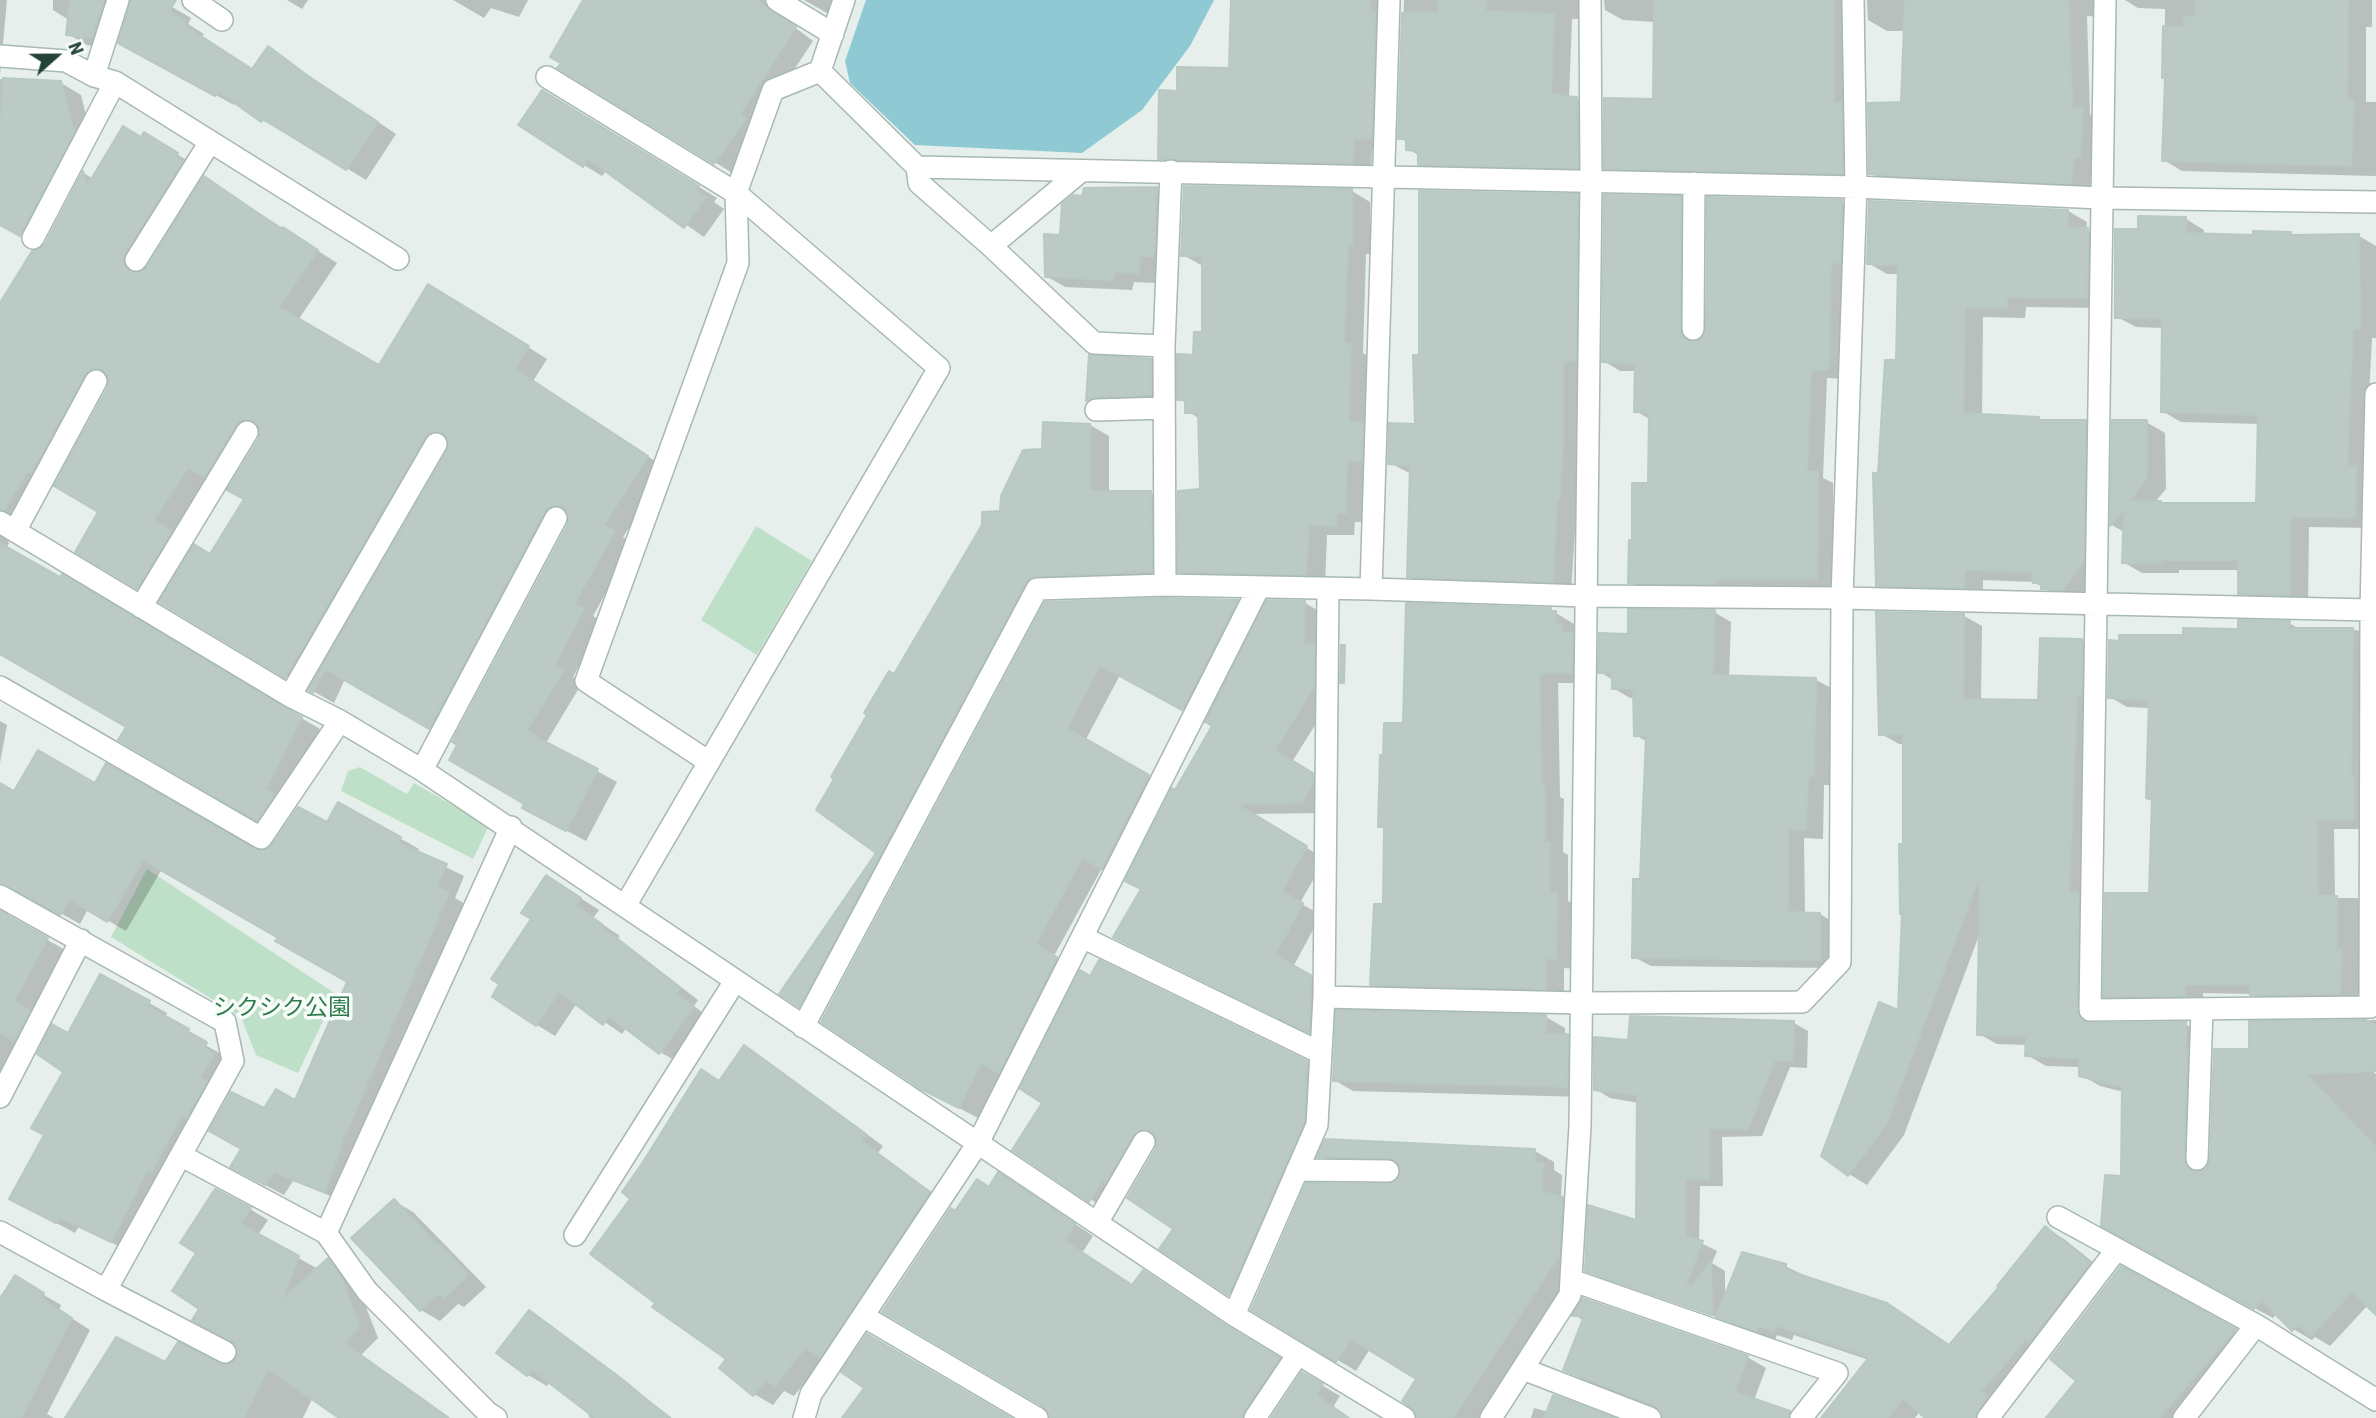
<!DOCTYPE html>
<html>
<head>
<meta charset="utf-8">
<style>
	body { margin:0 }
	#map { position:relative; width:2376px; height:1418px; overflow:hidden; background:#e6efeb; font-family:"Roboto Condensed",sans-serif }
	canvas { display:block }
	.north { position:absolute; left:21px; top:21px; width:70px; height:70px; -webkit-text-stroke:5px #f7fbf9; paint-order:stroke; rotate:69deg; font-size:19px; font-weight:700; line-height:28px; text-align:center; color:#24423a }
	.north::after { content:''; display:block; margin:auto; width:24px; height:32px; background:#24423a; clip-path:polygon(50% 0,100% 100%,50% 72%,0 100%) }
</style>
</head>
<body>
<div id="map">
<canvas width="2376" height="1418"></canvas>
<div class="north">N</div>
</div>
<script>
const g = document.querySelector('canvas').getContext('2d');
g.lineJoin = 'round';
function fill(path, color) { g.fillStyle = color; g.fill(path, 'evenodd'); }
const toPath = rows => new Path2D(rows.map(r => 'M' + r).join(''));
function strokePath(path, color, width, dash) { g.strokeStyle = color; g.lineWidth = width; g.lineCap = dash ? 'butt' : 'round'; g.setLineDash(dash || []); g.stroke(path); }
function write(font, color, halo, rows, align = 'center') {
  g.font = font + ' "Roboto Condensed","Noto Sans JP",sans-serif'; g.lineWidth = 7; g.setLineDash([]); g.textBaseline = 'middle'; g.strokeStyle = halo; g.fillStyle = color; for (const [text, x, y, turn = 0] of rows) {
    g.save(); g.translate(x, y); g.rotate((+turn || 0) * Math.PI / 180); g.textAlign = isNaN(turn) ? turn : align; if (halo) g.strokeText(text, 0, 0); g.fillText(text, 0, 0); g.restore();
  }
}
fill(toPath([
	[756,526,812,561,757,655,701,620],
	[360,767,407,794,414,783,489,826,473,859,341,791,348,771],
	[147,869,336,994,298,1073,256,1055,241,1017,111,937]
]), '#bfe0c8');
fill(toPath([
	[866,0,1214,0,1190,46,1142,110,1082,153,915,145,850,83,845,61]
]), '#8ec9d4');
fill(toPath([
	[0,0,7,0,0,75],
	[53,0,131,0,124,6,111,48,87,45,68,34,69,20,53,10],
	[132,0,160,0,191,18,188,24,204,34,202,37,253,70,269,49,396,134,366,180,283,129,281,131,262,120,236,102,234,105,139,53],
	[287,0,308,0,302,9],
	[453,0,528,0,519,17,491,8,484,18],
	[585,0,789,0,782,12,785,20,813,41,757,126,734,174,560,67],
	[804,0,835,0,827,13],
	[1233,0,1400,0,1394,10,1390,149,1372,149,1371,173,1178,169,1160,158,1178,93,1230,70],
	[1404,0,1603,0,1597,3,1595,19,1572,19,1569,98,1577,99,1595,109,1596,178,1439,174,1420,164,1420,156,1408,149,1408,143,1400,138],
	[1604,0,1864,0,1860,4,1861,183,1624,178,1606,167,1654,101,1656,22,1623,20,1605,10],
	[1867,0,2116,0,2102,17,2087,16,2090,115,2101,121,2099,167,2092,166,2089,193,1889,184,1871,173,1903,104,1905,31,1887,31,1868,20],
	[2125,0,2372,0,2372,27,2366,27,2366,102,2376,102,2376,176,2182,171,2164,160,2165,9,2138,8],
	[0,79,61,83,81,95,93,144,41,246,0,222],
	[562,103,717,198,714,202,724,209,704,237,607,170,602,176,584,165],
	[142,139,164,146,196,166,144,265,144,272,205,178,337,263,298,320,380,368,448,297,547,359,533,381,667,469,623,537,633,544,593,616,603,622,573,677,582,683,546,743,617,782,586,841,543,818,526,803,451,759,570,518,564,523,449,739,345,679,334,703,311,690,449,451,451,444,444,448,306,688,162,602,211,556,246,498,262,432,208,478,173,532,190,543,157,598,77,551,101,512,111,377,52,483,6,535,9,543,6,548,60,580,62,577,320,729,285,802,277,830,128,744,179,753,0,648,0,307,46,245,84,173,93,179],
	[1157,189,1176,199,1157,283,1134,282,1132,290,1065,287,1046,276,1061,237],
	[1352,191,1370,202,1370,254,1366,254,1363,353,1369,357,1364,522,1355,522,1354,535,1327,535,1325,584,1198,582,1180,571,1201,491,1200,419,1187,411,1187,404,1179,399,1204,334,1203,266,1183,255],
	[1577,196,1596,207,1571,592,1427,587,1408,576,1411,474,1390,463,1417,426,1421,357],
	[1680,198,1697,208,1697,343,1701,341,1842,202,1858,211,1845,379,1827,378,1823,478,1833,483,1833,587,1732,588,1646,592,1630,582,1634,542,1650,485,1651,420,1636,411,1637,371,1620,371,1604,361],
	[1870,203,2068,211,2087,222,2086,230,2107,241,2106,308,2026,307,2025,318,1983,317,1982,416,2039,418,2045,422,2085,422,2104,433,2102,573,2081,600,2062,599,2034,582,1983,580,1983,598,1896,596,1877,585,1880,475,1898,362,1899,274,1887,274,1868,263],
	[2186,219,2204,230,2204,235,2255,237,2290,234,2296,237,2359,236,2376,246,2376,338,2372,338,2365,473,2374,528,2309,527,2308,605,2259,604,2240,593,2240,570,2179,570,2179,573,2142,573,2123,562,2124,532,2112,525,2114,422,2146,422,2165,433,2166,489,2155,502,2165,505,2258,505,2260,424,2181,422,2162,411,2163,328,2136,327,2117,317,2139,231],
	[1090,356,1150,360,1169,371,1170,405,1107,411,1088,400],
	[1090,425,1109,436,1109,493,1151,493,1170,503,1170,582,1045,593,818,1016,800,1006,879,852,894,676,1044,451],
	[1165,600,1237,601,1256,612,1202,719,1120,675,1085,741,1167,788,1121,878,1102,868,1054,956,1075,969,1018,1083,1001,1073,978,1118,942,1099,1046,604],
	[1305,603,1324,614,1332,698,1292,762,1332,785,1321,813,1251,814,1325,859,1300,903,1321,915,1293,967,1330,988,1328,1041,1115,937,1143,889,1176,792],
	[1551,610,1574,624,1574,633,1581,636,1591,683,1558,683,1560,797,1564,799,1563,852,1568,855,1568,901,1577,906,1575,969,1564,968,1564,999,1391,995,1372,984,1385,906,1386,829,1380,826,1385,757,1404,725],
	[1714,612,1731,622,1729,677,1816,680,1833,689,1830,785,1824,785,1823,839,1804,838,1805,914,1820,914,1836,924,1836,968,1651,966,1634,957,1642,881,1647,742,1636,735,1635,698,1630,698,1613,688,1613,680,1600,672,1629,636],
	[1964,616,1982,626,1981,701,2039,702,2082,641,2100,652,2095,1022,2096,1025,2185,1024,2204,1035,2206,1062,2202,1172,2212,1160,2251,1051,2251,1023,2376,1020,2376,1063,2371,1070,2376,1074,2376,1307,2369,1304,2330,1346,2315,1337,2312,1340,2293,1329,2277,1313,2273,1318,2122,1236,2124,1092,2100,1086,2081,1075,2081,1067,2046,1066,2027,1055,2027,1045,1997,1044,1979,1034,1980,933,1904,1135,1867,1185,1849,1174,1900,1012,1905,744,1899,744,1881,734],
	[2289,623,2301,630,2357,630,2375,640,2371,829,2334,829,2335,898,2357,898,2374,908,2374,1003,2269,1004,2251,994,2203,993,2203,1005,2123,1006,2105,996,2150,895,2154,800,2150,708,2127,707,2110,697,2185,637],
	[0,721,7,725,0,763],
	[95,785,260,853,328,825,339,804,419,849,417,853,464,876,455,898,467,905,343,1201,293,1181,284,1195,250,1177,265,1110,296,1102,349,981,280,937,162,869,126,931,88,909,80,924,26,894,13,894,5,909,11,919,65,950,31,1013,47,1023,0,1094,0,818],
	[565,888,599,910,593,918,620,936,618,938,698,1000,694,1006,711,1019,679,1063,660,1052,627,1027,622,1034,577,1003,555,1036,537,1025],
	[101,976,167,1013,165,1018,207,1041,205,1045,225,1056,130,1252,79,1226,75,1233,30,1209,46,1135,65,1071,38,1055,53,1026,68,1035],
	[1546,1017,1565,1028,1565,1036,1586,1047,1586,1097,1353,1091,1334,1080],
	[1794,1023,1808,1031,1807,1068,1790,1067,1762,1136,1722,1137,1723,1186,1700,1186,1699,1242,1717,1251,1712,1263,1725,1271,1725,1298,1785,1266,1951,1346,2001,1287,2046,1228,2064,1239,2108,1274,2000,1418,1928,1418,1920,1411,1915,1418,1823,1418,1869,1360,1794,1335,1792,1340,1777,1335,1775,1340,1736,1327,1725,1320,1601,1278,1586,1270,1638,1223,1639,1103,1610,1098,1595,1089,1630,1042],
	[745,1047,763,1058,883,1146,878,1153,947,1204,794,1396,784,1391,773,1405,754,1394,728,1358,721,1082],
	[1307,1063,1326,1074,1248,1305,1161,1248,1175,1228,1157,1149,1159,1142,1152,1145,1109,1211,1015,1150],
	[1535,1151,1554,1162,1554,1170,1562,1175,1561,1198,1581,1210,1578,1267,1479,1418,1441,1418,1418,1379,1370,1349,1356,1371,1253,1309,1388,1186,1396,1184,1401,1178,1402,1168,1338,1167,1320,1156],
	[1017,1185,1093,1236,1082,1253,1133,1287,1245,1339,1297,1370,1264,1418,1052,1418,956,1213,990,1189],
	[394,1201,413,1212,486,1287,464,1307,458,1304,440,1321,421,1310],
	[250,1209,268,1220,258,1235,318,1269,328,1260,346,1271,359,1289,378,1338,361,1355,448,1418,342,1418,313,1397,303,1418,67,1418,166,1365,227,1367,238,1360,240,1351,237,1344,201,1308,174,1291],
	[2121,1268,2253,1341,2187,1418,2048,1418,2079,1381],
	[15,1278,61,1305,59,1310,90,1330,47,1414,54,1418,0,1418,0,1295,3,1297],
	[1583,1300,1747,1357,1766,1368,1754,1400,1799,1418,1664,1418,1661,1410,1583,1380,1565,1369,1584,1321,1575,1315],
	[529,1313,548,1323,672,1418,591,1418,588,1416,591,1413,550,1381,547,1386,528,1375,499,1353],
	[1303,1374,1340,1396,1333,1407,1349,1418,1273,1418],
	[1534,1408,1548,1412,1609,1418,1531,1418]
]), '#0003');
const building = toPath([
	[70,0,104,0,92,38,66,35,70,0],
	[131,0,176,0,169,12,186,21,184,25,252,69,268,46,311,78,378,122,346,170,263,119,261,122,218,91,215,96,118,43,131,0],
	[583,0,757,0,796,27,740,114,746,119,714,164,557,68,561,63,550,57,583,0],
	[1231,0,1371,0,1370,13,1375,13,1372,139,1354,139,1353,163,1158,159,1159,90,1177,91,1177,67,1229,68,1231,0],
	[1438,0,1486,0,1486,11,1554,14,1551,94,1559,94,1559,96,1577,97,1578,168,1418,165,1418,151,1406,150,1406,139,1398,139,1402,13,1438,12,1438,0],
	[1654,0,1834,0,1834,103,1842,103,1843,174,1604,169,1604,98,1653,99,1654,0],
	[1905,0,2069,0,2072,108,2083,108,2080,157,2074,157,2071,184,1869,174,1868,103,1901,102,1905,0],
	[2195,0,2348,0,2347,99,2354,100,2351,166,2162,161,2165,78,2162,78,2163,26,2184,27,2184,17,2195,17,2195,0],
	[3,78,61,81,74,132,20,236,0,225,0,133,3,78],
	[542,90,699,186,696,190,706,197,684,228,588,159,583,167,518,125,542,90],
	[123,126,141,137,144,132,178,153,176,156,183,161,125,253,123,260,129,271,136,273,147,267,204,176,281,229,283,227,318,250,279,307,379,365,428,284,529,346,515,369,648,456,604,525,615,531,574,604,584,609,555,664,564,670,527,730,537,736,536,737,598,769,566,831,522,808,524,804,449,760,457,745,452,742,568,524,569,517,563,507,555,505,544,512,429,729,325,669,313,693,308,690,447,451,448,438,442,432,430,432,425,437,285,678,159,602,194,544,210,554,244,499,227,490,259,438,259,426,253,420,241,420,236,425,204,477,188,468,154,520,172,531,137,589,75,552,98,512,54,486,108,387,109,380,103,370,95,368,85,374,31,473,28,471,4,510,0,509,0,303,32,251,39,249,45,244,83,171,87,186,123,126],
	[1184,186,1352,189,1352,244,1348,244,1344,344,1351,344,1349,422,1363,423,1362,462,1347,461,1346,513,1336,513,1336,526,1309,525,1306,575,1178,572,1178,491,1200,489,1198,413,1185,413,1185,400,1177,400,1177,354,1193,355,1194,332,1202,332,1202,256,1181,256,1184,186],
	[1157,187,1154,256,1139,256,1139,273,1115,272,1113,280,1045,277,1044,234,1060,235,1062,204,1073,195,1082,196,1084,188,1157,187],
	[1419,191,1578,194,1576,361,1563,361,1563,449,1559,499,1557,499,1553,582,1407,577,1410,466,1388,464,1389,423,1415,424,1413,355,1419,355,1419,191],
	[1604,195,1681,196,1680,329,1682,336,1692,342,1700,340,1706,329,1707,197,1842,200,1840,263,1831,262,1829,370,1811,370,1807,472,1818,472,1817,579,1716,579,1716,584,1628,583,1629,540,1632,540,1632,483,1648,483,1649,413,1634,412,1635,364,1602,362,1604,195],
	[1869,201,2068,210,2067,228,2088,228,2087,298,2007,297,2007,308,1965,307,1963,413,2039,417,2039,420,2086,420,2084,562,2062,590,2041,589,2041,583,2033,583,2032,572,1965,570,1964,588,1876,586,1873,473,1878,473,1885,360,1896,360,1898,265,1867,264,1869,201],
	[2138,216,2186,217,2186,233,2253,235,2253,231,2291,232,2290,235,2359,234,2360,329,2353,328,2347,466,2356,466,2355,518,2290,517,2290,595,2238,594,2238,560,2161,560,2161,563,2122,563,2124,509,2110,526,2112,420,2147,420,2147,478,2130,501,2161,501,2161,503,2256,503,2258,415,2161,412,2162,318,2115,318,2115,229,2138,229,2138,216],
	[1089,354,1151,359,1151,395,1096,397,1086,401,1089,354],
	[1043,422,1090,424,1090,491,1151,491,1152,572,1037,576,1026,582,799,1007,779,994,876,853,816,810,834,779,831,777,867,715,864,713,889,671,894,674,982,525,982,512,1000,511,1001,496,1023,450,1042,449,1043,422],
	[0,543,60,577,62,574,302,717,266,789,275,794,257,821,118,740,126,727,0,654,0,543],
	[1165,598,1238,600,1182,710,1100,665,1067,728,1149,775,1102,869,1082,858,1036,944,1057,957,998,1074,982,1062,959,1108,921,1089,821,1022,1045,602,1165,598],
	[1267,600,1305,601,1304,644,1314,644,1314,687,1275,750,1313,773,1313,783,1302,803,1237,804,1307,846,1282,891,1303,903,1275,955,1311,975,1309,1033,1113,937,1141,889,1125,881,1172,788,1175,790,1212,726,1205,722,1267,600],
	[1406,603,1551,608,1551,611,1556,611,1556,624,1562,624,1562,633,1573,633,1572,673,1539,673,1542,786,1545,786,1545,842,1550,842,1550,893,1558,893,1556,959,1546,958,1546,989,1370,985,1374,904,1383,904,1384,827,1378,827,1380,755,1383,755,1384,723,1403,723,1406,603],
	[1628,609,1715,610,1713,675,1816,678,1814,776,1808,776,1806,830,1788,830,1788,912,1820,913,1820,960,1632,958,1633,879,1640,879,1646,736,1634,736,1633,689,1612,689,1612,673,1598,673,1599,633,1628,634,1628,609],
	[1876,612,1964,614,1963,699,2038,700,2040,638,2082,639,2082,696,2077,696,2069,893,2079,893,2077,1011,2083,1021,2090,1023,2186,1022,2186,1049,2188,1049,2184,1159,2190,1170,2196,1172,2203,1171,2208,1166,2210,1160,2214,1049,2249,1049,2249,1021,2366,1020,2376,1026,2376,1071,2306,1074,2376,1147,2376,1315,2352,1292,2311,1336,2298,1325,2292,1331,2261,1300,2254,1309,2101,1226,2105,1175,2121,1176,2122,1087,2079,1076,2079,1058,2025,1056,2026,1036,1977,1035,1980,875,1886,1125,1848,1176,1821,1156,1879,1002,1898,1010,1902,914,1900,914,1899,844,1903,844,1903,734,1879,735,1876,612],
	[2238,620,2290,621,2289,628,2353,628,2351,778,2354,778,2354,820,2317,820,2318,896,2337,896,2337,949,2342,950,2340,994,2250,995,2250,985,2185,984,2185,996,2103,997,2105,893,2149,893,2152,800,2146,798,2149,700,2108,698,2109,640,2119,641,2119,635,2183,635,2183,628,2238,629,2238,620],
	[1341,645,1345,645,1344,683,1340,683,1341,645],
	[38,750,95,783,106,763,260,851,272,845,298,807,327,822,338,802,401,837,398,843,447,864,437,886,449,893,340,1147,342,1147,324,1192,274,1172,265,1185,230,1167,241,1149,209,1131,231,1092,264,1108,276,1089,295,1100,347,982,275,941,278,938,143,860,107,922,69,899,60,915,0,883,0,783,14,791,38,750],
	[546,875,581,898,576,906,602,924,600,926,680,988,676,994,694,1007,659,1054,609,1016,603,1025,559,992,536,1026,492,997,499,984,491,979,531,919,521,913,546,875],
	[0,911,48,938,14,1001,30,1010,14,1041,0,1032,0,911],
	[1099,960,1307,1061,1304,1122,1228,1295,1159,1249,1173,1229,1127,1198,1156,1148,1156,1136,1151,1131,1143,1129,1133,1135,1105,1183,1102,1181,1089,1202,1012,1150,1042,1103,1020,1089,1080,970,1090,976,1099,960],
	[100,974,150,1001,147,1006,189,1029,187,1033,207,1043,204,1048,214,1054,200,1078,207,1081,186,1118,182,1115,151,1172,147,1170,111,1242,59,1217,56,1223,9,1199,44,1135,31,1128,63,1072,37,1054,52,1024,68,1033,100,974],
	[1336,1010,1546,1015,1546,1034,1568,1034,1567,1087,1333,1081,1336,1010],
	[1630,1016,1794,1021,1793,1061,1775,1060,1748,1129,1709,1129,1710,1179,1686,1179,1686,1236,1703,1241,1686,1284,1691,1287,1711,1261,1712,1315,1585,1271,1588,1205,1636,1220,1637,1095,1594,1090,1594,1037,1628,1040,1630,1016],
	[744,1045,866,1134,861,1141,930,1192,820,1357,805,1348,774,1387,766,1380,753,1396,719,1368,726,1359,652,1307,655,1303,590,1254,630,1199,622,1192,643,1162,701,1069,719,1081,744,1045],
	[1325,1139,1535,1149,1535,1162,1543,1163,1542,1191,1563,1197,1559,1256,1453,1418,1417,1418,1415,1411,1402,1401,1416,1379,1351,1339,1336,1362,1251,1310,1306,1183,1388,1184,1395,1182,1400,1177,1401,1170,1399,1164,1389,1158,1317,1157,1325,1139],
	[998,1172,1075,1224,1065,1241,1132,1285,1143,1270,1227,1326,1280,1358,1244,1411,1242,1418,1050,1418,1044,1407,882,1312,951,1208,955,1211,977,1179,989,1187,998,1172],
	[215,1189,251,1208,240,1224,299,1256,282,1300,328,1258,341,1277,360,1327,344,1343,449,1418,339,1418,268,1369,244,1418,65,1418,116,1337,165,1362,178,1342,220,1364,226,1365,236,1359,238,1351,236,1344,192,1320,199,1309,172,1291,196,1253,180,1243,215,1189],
	[394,1199,438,1246,440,1244,468,1275,444,1298,440,1293,420,1311,351,1238,394,1199],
	[2045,1226,2090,1263,2029,1342,2026,1339,1981,1391,1987,1397,1977,1411,1975,1418,1925,1418,1903,1398,1888,1418,1821,1418,1869,1357,1775,1325,1773,1331,1758,1326,1756,1331,1716,1317,1742,1252,1786,1264,1786,1270,1887,1303,1949,1345,1999,1287,1997,1286,2045,1226],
	[2121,1266,2236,1329,2159,1418,2046,1418,2076,1381,2050,1359,2121,1266],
	[15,1275,44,1293,41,1298,72,1318,21,1418,0,1418,0,1299,15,1275],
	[1582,1298,1748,1356,1735,1392,1790,1411,1788,1418,1663,1418,1661,1410,1655,1406,1563,1370,1584,1316,1572,1316,1582,1298],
	[529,1310,622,1379,669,1418,595,1418,532,1370,527,1376,496,1353,529,1310],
	[867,1334,1011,1418,842,1418,864,1388,841,1372,867,1334],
	[1302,1372,1323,1384,1316,1395,1349,1418,1271,1418,1302,1372],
	[1553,1395,1614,1418,1544,1418,1553,1395]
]);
fill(building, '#bbcac4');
strokePath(building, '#b8c9c2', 2);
const street = toPath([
	[193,0,222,20],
	[777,0,833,34],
	[844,0,820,71,917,167,1856,187,2101,198,2376,202],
	[2105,0,2090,1010,2370,1007,2371,610,2376,394],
	[0,56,66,61,94,76,115,82,398,259],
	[94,76,118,0],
	[547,77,736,193,939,368,625,906],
	[917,167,919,183,991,246,1094,343,1164,346],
	[33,238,115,82],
	[991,246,1080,172],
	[136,260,210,142],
	[1693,329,1694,183],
	[1096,410,1163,408],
	[0,522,290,696,340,721,422,770,1234,1315,1404,1418],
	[15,531,96,381],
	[1165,585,1164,346,1171,171],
	[1371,589,1389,0],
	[141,607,247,432],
	[0,687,261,838,340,721],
	[290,696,436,444],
	[709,762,586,681,738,263,736,193,773,90,820,71],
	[422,770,556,518],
	[0,896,225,1022,233,1061,106,1290,0,1232],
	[1082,937,1321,1053],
	[1324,997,1582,1003,1802,1002,1840,962,1842,598,1856,187,1853,0],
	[803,1027,1037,589,1165,585,1371,589,1586,596,1842,598,2371,610],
	[0,1097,81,940],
	[182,1156,326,1233],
	[2197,1159,2202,1009],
	[1297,1170,1388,1171],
	[2058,1217,2256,1325,2376,1400],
	[1097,1223,1144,1142],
	[575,1235,735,981],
	[1571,1280,1837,1373,1801,1418],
	[106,1290,225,1352],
	[1234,1315,1317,1125,1324,997,1328,589],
	[863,1316,1037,1418],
	[1523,1369,1650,1418],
	[496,1418,488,1413,367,1291,326,1233,511,827],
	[804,1418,811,1394,978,1143,1259,587],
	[1255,1418,1298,1354],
	[1491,1418,1570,1295,1580,1126,1591,181,1590,0],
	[1988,1418,2117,1249],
	[2184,1418,2256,1325]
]);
strokePath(street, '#a8b8b2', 24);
strokePath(street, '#fff', 21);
write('23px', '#2d7a4b', '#f7fbf9', [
	["シクシク公園",282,1009]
]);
</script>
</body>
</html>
